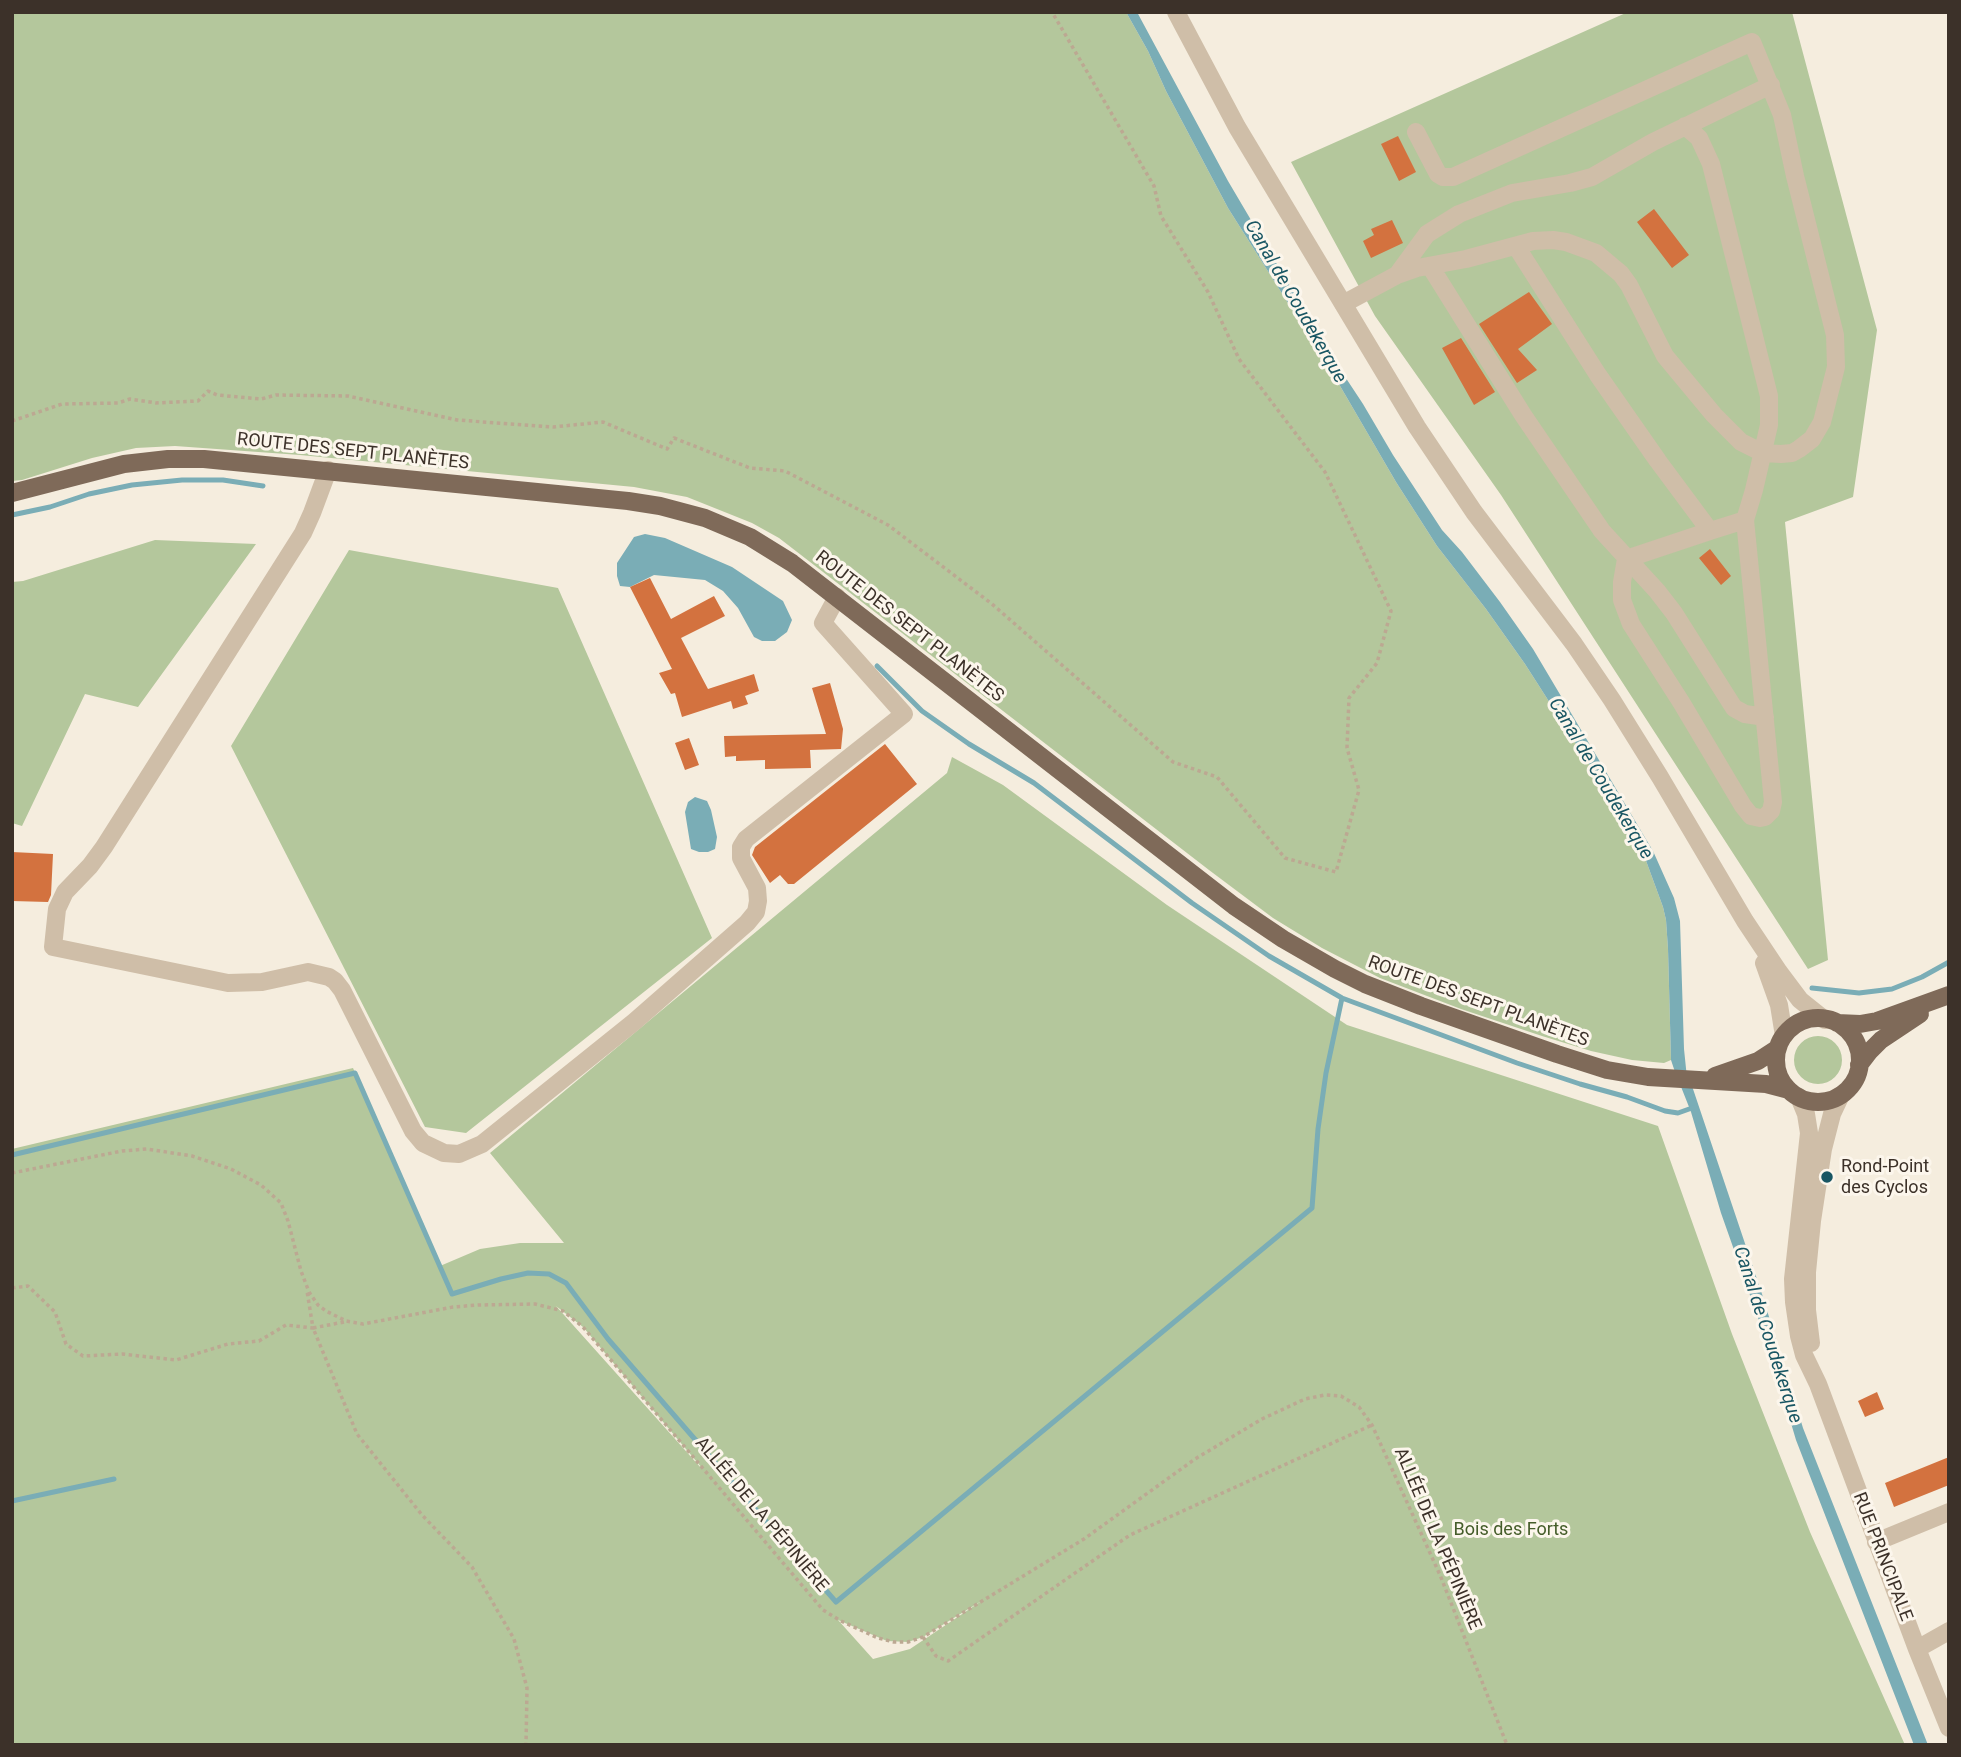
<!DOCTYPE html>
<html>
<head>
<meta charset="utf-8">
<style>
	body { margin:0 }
	#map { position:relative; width:1961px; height:1757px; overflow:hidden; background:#f5edde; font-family:Roboto,sans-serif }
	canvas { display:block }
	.frame { position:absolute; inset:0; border:14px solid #3c3129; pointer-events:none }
</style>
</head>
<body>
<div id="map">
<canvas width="1961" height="1757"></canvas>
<div class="frame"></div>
</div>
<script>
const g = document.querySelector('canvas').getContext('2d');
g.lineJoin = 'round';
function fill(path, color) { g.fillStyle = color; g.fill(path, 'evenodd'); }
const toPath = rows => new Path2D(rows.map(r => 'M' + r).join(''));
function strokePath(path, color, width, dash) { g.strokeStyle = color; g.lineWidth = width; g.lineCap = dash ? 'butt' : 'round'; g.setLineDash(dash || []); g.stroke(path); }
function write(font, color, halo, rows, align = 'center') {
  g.font = font + ' Roboto,sans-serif'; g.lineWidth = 6; g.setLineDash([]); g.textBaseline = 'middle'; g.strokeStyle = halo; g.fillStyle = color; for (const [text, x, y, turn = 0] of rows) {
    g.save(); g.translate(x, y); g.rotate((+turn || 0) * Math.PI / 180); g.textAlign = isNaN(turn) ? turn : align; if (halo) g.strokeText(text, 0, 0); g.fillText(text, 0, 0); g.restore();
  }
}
fill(toPath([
	[12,12,1126,12,1148,51,1166,91,1228,208,1336,379,1396,482,1437,546,1486,609,1525,664,1589,764,1645,858,1663,907,1666,920,1668,949,1671,1060,1664,1063,1632,1060,1591,1051,1542,1036,1461,1009,1380,978,1322,948,1273,918,1209,870,779,538,752,523,687,497,634,487,300,455,175,446,136,448,92,458,22,480,12,481],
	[1628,12,1792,12,1877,330,1853,497,1785,522,1828,960,1808,969,1501,495,1375,316,1291,162],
	[155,540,256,544,138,707,85,694,22,826,12,823,12,582,23,581],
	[349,550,558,588,712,938,466,1133,425,1127,231,746],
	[952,757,1003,785,1167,905,1347,1025,1658,1126,1732,1334,1810,1532,1905,1745,12,1745,12,1149,353,1068,440,1266,480,1249,520,1243,564,1243,490,1153,947,773],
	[556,1306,583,1327,702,1468,701,1468],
	[983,1600,910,1649,873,1659,838,1620,887,1641,908,1642,923,1637],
	'1794 1060a24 24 0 1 1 48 0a24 24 0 1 1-48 0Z'
]), '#b4c79c');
fill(toPath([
	[1126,12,1137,12,1228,181,1330,354,1363,404,1393,455,1442,530,1462,552,1500,602,1533,649,1653,851,1674,898,1680,921,1684,1049,1687,1078,1692,1086,1762,1294,1803,1428,1928,1745,1914,1745,1796,1440,1769,1349,1721,1213,1691,1112,1674,1069,1671,1060,1668,949,1666,920,1663,907,1645,858,1589,764,1525,664,1486,609,1437,546,1396,482,1336,379,1228,208,1166,91,1148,51],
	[645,534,665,538,732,567,783,601,792,620,787,632,775,641,762,641,754,637,738,608,723,591,705,580,654,575,630,587,620,586,617,576,617,563,634,537],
	[695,797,707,801,711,810,717,837,715,849,708,852,699,852,691,849,685,812,688,802]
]), '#7aadb6');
strokePath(toPath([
	[12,515,50,507,89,494,132,485,182,480,223,480,263,486],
	[877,666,922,711,969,744,1034,783,1192,903,1269,956,1342,998,1517,1063,1580,1084,1627,1097,1665,1111,1678,1113,1692,1108],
	[1812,988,1859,993,1892,989,1922,977,1949,962],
	[12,1155,355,1073,452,1294,501,1279,528,1273,549,1274,566,1283,608,1339,836,1602,1312,1208,1318,1129,1326,1073,1342,998],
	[12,1501,114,1479]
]), '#7aadb6', 5);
fill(toPath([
	[1398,136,1416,172,1399,181,1381,144],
	[1654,209,1689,255,1672,268,1637,222],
	[1392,220,1403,243,1371,258,1363,241,1374,235,1371,229],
	[1529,292,1552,324,1518,349,1537,370,1517,383,1479,324],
	[1461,338,1495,392,1474,405,1442,348],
	[1710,549,1731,576,1721,585,1699,558],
	[650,578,671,619,714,596,725,616,681,638,708,689,754,674,759,691,745,696,748,704,733,709,731,701,682,717,675,693,671,694,659,673,672,669,630,587],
	[830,683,843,729,841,749,810,750,811,768,765,769,765,760,736,761,736,756,725,757,724,736,826,734,812,688],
	[689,738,699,765,685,770,675,743],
	[885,744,917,784,794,884,788,884,780,875,770,883,752,855,755,847],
	[12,852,53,854,51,895,48,902,12,901],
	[1877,1392,1884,1409,1865,1417,1858,1401],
	[1949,1457,1949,1485,1894,1507,1885,1483]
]), '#d3723f');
strokePath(toPath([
	[12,421,62,404,118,403,130,399,156,403,198,401,208,391,217,395,261,399,276,395,348,396,457,420,553,427,603,422,667,449,674,438,750,468,785,471,888,525,992,604,1173,762,1217,777,1285,858,1336,872,1359,790,1347,748,1349,698,1377,663,1391,611,1325,472,1239,359,1208,292,1161,216,1154,186,1052,12],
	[12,1173,122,1151,147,1149,192,1156,231,1169,261,1185,281,1203,288,1221,301,1271,309,1292,318,1305,326,1311,346,1321,363,1324,453,1307,478,1305,535,1304,563,1311,583,1327,823,1610,841,1621,878,1638,894,1642,908,1642,923,1637,1084,1539,1195,1459,1262,1419,1305,1399,1325,1395,1341,1396,1359,1407,1372,1425,1440,1575,1507,1745],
	[12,1288,28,1286,55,1312,66,1344,83,1356,122,1354,176,1360,228,1344,259,1341,286,1325,313,1328,307,1291],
	[344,1322,313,1328,357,1434,422,1515,472,1567,514,1639,527,1688,526,1745],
	[923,1637,936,1656,948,1661,1130,1535,1372,1425]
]), '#bca892', 3.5, [3.5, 3.5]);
strokePath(toPath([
	[1176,12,1237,127,1417,427,1474,512,1574,644,1612,700,1660,777,1745,921,1779,972,1800,1000,1825,1020],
	[1516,246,1598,375,1658,461,1710,531,1745,520,1754,490,1769,425,1769,396,1711,164,1699,138,1685,126],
	[1430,266,1523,415,1602,531,1657,591,1674,613,1734,708,1745,714,1765,717],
	[1397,275,1427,234,1459,214,1512,193,1570,183,1592,177,1653,142,1771,85],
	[1343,304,1397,275,1417,268,1466,259,1533,241,1553,240,1566,242,1596,253,1621,274,1629,285,1665,356,1714,415,1741,442,1763,453,1781,454,1792,453,1799,449,1812,439,1822,422,1836,367,1835,335,1795,176,1782,115,1752,42,1453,177,1443,177,1438,174,1416,132],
	[328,470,312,513,303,533,104,847,90,866,65,892,57,909,53,947,228,983,262,982,308,972,329,977,335,981,342,990,413,1131,423,1143,444,1153,459,1154,482,1144,634,1022,747,923,756,912,758,901,757,888,741,858,741,847,746,839,904,714,823,623,837,597],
	[1710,531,1626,559,1622,582,1622,600,1631,624,1681,702,1743,806,1751,816,1760,818,1765,817,1771,811,1773,802,1745,520],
	[1764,963,1779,1005,1784,1036],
	[1799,1097,1806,1114,1809,1133,1793,1279,1794,1302,1799,1336,1804,1355,1818,1384,1917,1649,1949,1728],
	[1811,1343,1807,1310,1807,1272,1812,1221,1823,1149,1832,1114,1841,1095],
	[1876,1542,1949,1512],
	[1917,1649,1949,1631]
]), '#cfbea8', 18);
strokePath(toPath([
	[12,493,124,464,168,459,204,459,628,501,660,506,705,518,750,537,792,563,1234,906,1283,939,1335,969,1365,984,1421,1006,1557,1054,1607,1070,1648,1077,1766,1084,1789,1090],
	'1776 1060a42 42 0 1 1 84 0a42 42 0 1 1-84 0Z',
	[1837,1023,1860,1024,1877,1021,1949,995],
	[1859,1065,1869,1052,1881,1040,1920,1014],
	[1715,1076,1758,1061,1778,1048]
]), '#7f6a59', 18);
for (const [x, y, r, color] of [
	[1827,1177,7,"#195663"]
]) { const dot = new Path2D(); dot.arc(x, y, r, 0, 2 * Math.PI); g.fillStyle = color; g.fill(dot); strokePath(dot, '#fcf6ec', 2.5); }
write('18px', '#3c3129', '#fcf6ec', [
	["ROUTE DES SEPT PLANÈTES",353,452,6],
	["ROUTE DES SEPT PLANÈTES",909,627,38],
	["ROUTE DES SEPT PLANÈTES",1478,1002,20],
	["ALLÉE DE LA PÉPINIÈRE",761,1515,50],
	["ALLÉE DE LA PÉPINIÈRE",1437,1539,67],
	["RUE PRINCIPALE",1882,1557,69]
]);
write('18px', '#3c3129', '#fcf6ec', [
	["Rond-Point",1841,1167],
	["des Cyclos",1841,1188]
], 'left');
write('18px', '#455d2a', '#fcf6ec', [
	["Bois des Forts",1511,1530]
]);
write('italic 19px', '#195663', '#fcf6ec', [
	["Canal de Coudekerque",1295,302,60],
	["Canal de Coudekerque",1600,779,59],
	["Canal de Coudekerque",1767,1335,72]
]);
</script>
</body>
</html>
